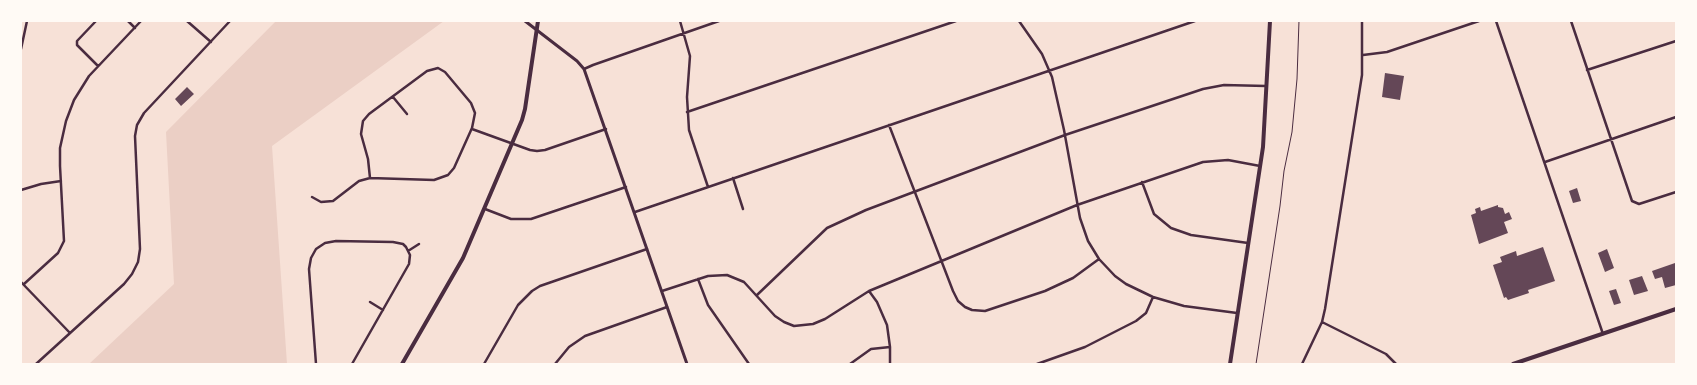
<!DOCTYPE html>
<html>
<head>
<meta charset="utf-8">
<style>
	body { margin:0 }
	#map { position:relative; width:1697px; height:385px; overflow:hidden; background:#f7e1d7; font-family:"DejaVu Sans",sans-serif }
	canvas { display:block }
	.frame { position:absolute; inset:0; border:22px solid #fffaf5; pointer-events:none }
</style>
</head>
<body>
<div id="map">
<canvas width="1697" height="385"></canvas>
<div class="frame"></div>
</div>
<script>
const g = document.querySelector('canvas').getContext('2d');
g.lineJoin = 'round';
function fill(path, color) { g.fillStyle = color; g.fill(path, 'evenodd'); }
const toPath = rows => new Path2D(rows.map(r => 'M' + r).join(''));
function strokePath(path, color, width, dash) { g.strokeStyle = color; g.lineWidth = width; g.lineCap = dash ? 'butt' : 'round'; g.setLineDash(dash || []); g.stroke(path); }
fill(toPath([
	[276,21,444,21,272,146,287,364,89,364,174,284,166,132]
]), '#ebcfc5');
fill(toPath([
	[1385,73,1404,76,1400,100,1382,97],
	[187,87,194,94,181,106,175,99],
	[1577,188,1581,201,1573,203,1569,191],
	[1498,205,1498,207,1503,208,1505,214,1509,212,1512,219,1504,222,1508,233,1479,244,1471,215,1476,213,1475,209,1480,207,1481,211],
	[1543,247,1555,281,1528,290,1529,293,1508,300,1506,297,1504,298,1493,265,1502,262,1500,257,1516,251,1517,256],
	[1607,249,1614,268,1605,272,1598,253],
	[1675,263,1676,285,1665,288,1662,277,1655,279,1652,271],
	[1642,276,1648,291,1634,295,1629,280],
	[1616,289,1621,303,1614,305,1609,291]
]), '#644757');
strokePath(toPath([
	[1256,364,1280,206,1284,171,1292,132,1297,79,1299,21]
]), '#4a2c40', 1);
strokePath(toPath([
	[96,21,77,41,77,45,98,66],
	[128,21,135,28],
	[187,21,211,42],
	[680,21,690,56,687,97,689,130,708,187],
	[1019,21,1042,54,1052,77,1064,130,1080,218,1088,241,1099,259,1115,276,1126,284,1153,297,1184,306,1237,313],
	[1496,21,1603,334],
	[1571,21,1632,201,1639,204,1676,192],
	[21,49,27,21],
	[1363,55,1387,52,1479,21],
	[584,69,593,65,719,21],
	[1587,70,1676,41],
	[393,97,407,114],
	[687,112,956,21],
	[889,125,953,291,958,301,965,307,972,310,985,311,1045,291,1073,278,1099,259],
	[472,129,530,150,537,151,545,150,606,129],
	[1545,162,1676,117],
	[733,178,743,209],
	[1142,182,1154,214,1171,228,1191,235,1248,243],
	[21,190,41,184,61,181],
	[312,197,321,202,333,201,359,181,370,178,434,180,448,175,454,168,472,128,475,113,471,103,445,72,438,68,427,71,369,114,363,121,361,134,368,159,370,178],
	[485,209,511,219,531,219,626,187],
	[635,212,1195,21],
	[408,251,419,244],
	[698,279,708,305,749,364],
	[21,282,70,333],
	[24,284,58,253,64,241,60,166,60,148,66,121,74,100,89,76,141,21],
	[662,291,708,276,727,275,744,282,775,316,784,322,794,326,813,324,825,319,869,291,1077,205,1203,162,1228,160,1260,166],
	[869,291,877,302,887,325,890,347,890,364],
	[757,295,827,228,866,210,1065,135,1203,89,1224,85,1266,86],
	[370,302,383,310],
	[1322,322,1386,354,1396,364],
	[36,364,124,284,132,274,138,262,140,249,135,136,137,125,144,113,230,21],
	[316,364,309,269,311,258,316,249,325,243,336,241,393,242,403,244,406,247,410,255,409,264,352,364],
	[484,364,518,305,532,291,540,286,647,249],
	[555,364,569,347,585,336,667,307],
	[850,364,871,349,890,347],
	[1037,364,1085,347,1136,321,1146,313,1153,297],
	[1302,364,1322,322,1325,309,1362,75,1362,21]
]), '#4a2c40', 2.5);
strokePath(toPath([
	[525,21,577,61,584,69,687,364]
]), '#4a2c40', 3);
strokePath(toPath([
	[402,364,463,258,522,120,525,109,538,21],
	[1230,364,1263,147,1270,21],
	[1513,364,1676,309]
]), '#4a2c40', 4);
</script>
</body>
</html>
